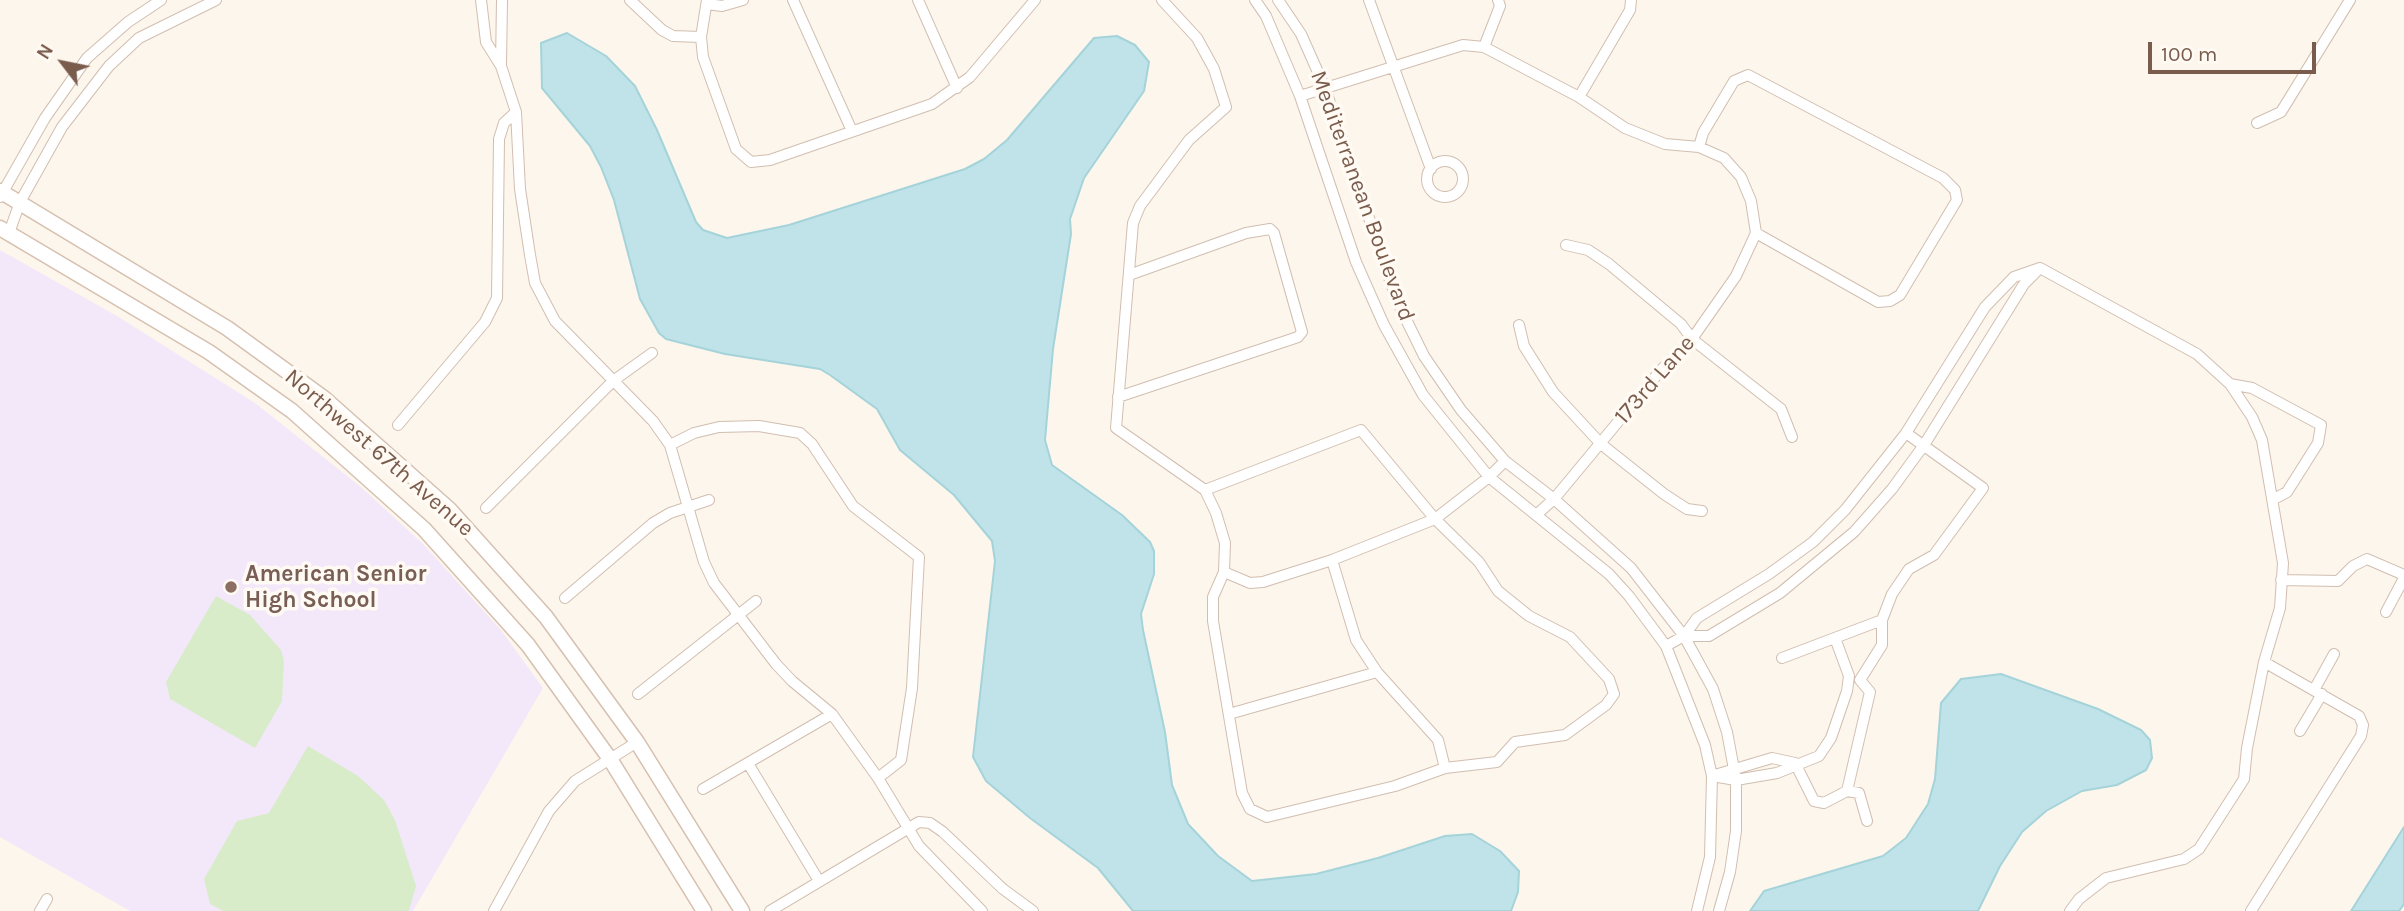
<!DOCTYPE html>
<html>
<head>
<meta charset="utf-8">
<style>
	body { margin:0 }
	#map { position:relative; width:2404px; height:911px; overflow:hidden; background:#fdf6ec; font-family:Karla,sans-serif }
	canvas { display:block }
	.north { position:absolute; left:28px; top:28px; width:70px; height:70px; -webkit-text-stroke:5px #fffaf3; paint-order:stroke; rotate:302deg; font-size:19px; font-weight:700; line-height:28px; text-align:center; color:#7a5c4d }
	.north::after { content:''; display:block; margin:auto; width:24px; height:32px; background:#7a5c4d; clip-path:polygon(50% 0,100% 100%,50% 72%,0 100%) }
	.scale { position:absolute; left:2148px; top:42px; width:168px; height:32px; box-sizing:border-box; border:4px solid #7a5c4d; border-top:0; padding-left:9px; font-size:21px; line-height:24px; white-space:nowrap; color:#7a5c4d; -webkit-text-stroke:5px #fffaf3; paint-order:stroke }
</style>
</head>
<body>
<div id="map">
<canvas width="2404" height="911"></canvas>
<div class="north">N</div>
<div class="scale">100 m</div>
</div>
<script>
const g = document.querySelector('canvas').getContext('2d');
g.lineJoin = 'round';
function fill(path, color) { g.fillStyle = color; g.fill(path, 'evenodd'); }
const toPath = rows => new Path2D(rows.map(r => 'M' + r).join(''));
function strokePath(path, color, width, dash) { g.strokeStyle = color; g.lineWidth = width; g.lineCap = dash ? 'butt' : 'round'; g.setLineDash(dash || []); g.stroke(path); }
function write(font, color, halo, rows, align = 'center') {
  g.font = font + ' Karla,sans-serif'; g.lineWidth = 7; g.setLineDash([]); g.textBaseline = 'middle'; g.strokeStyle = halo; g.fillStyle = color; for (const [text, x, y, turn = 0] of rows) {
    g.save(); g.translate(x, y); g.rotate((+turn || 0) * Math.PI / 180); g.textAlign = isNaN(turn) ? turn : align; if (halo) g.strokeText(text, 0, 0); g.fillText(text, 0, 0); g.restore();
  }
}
fill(toPath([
	[0,250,117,316,255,403,361,487,423,544,501,630,543,688,413,911,130,911,0,837]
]), '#f3e8fa');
fill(toPath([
	[216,596,250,615,281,650,284,661,282,701,255,748,170,699,166,682],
	[308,746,358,776,384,800,395,820,416,886,409,911,223,911,210,904,204,879,237,821,269,813]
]), '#d8ecc9');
const water = toPath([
	[567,33,606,56,635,86,657,130,696,222,703,230,727,238,789,225,965,169,984,159,1007,140,1094,38,1117,36,1135,45,1149,62,1144,91,1084,178,1070,219,1071,234,1053,349,1045,440,1052,465,1122,515,1150,542,1154,551,1154,574,1141,614,1143,630,1165,732,1172,785,1188,824,1218,856,1252,881,1316,874,1378,858,1445,836,1472,834,1500,851,1519,871,1518,892,1511,911,1133,911,1098,868,1030,818,986,781,973,757,995,561,992,541,954,495,900,450,877,409,830,375,820,369,725,354,666,339,659,333,640,299,614,200,601,167,590,146,542,88,541,43,567,33],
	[2001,674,2098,709,2141,730,2150,740,2152,758,2146,770,2117,785,2082,791,2046,811,2022,832,2000,866,1978,911,1750,911,1764,891,1883,856,1906,838,1928,804,1935,779,1941,703,1961,679,2001,674],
	[2404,827,2404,904,2399,911,2351,911,2404,827]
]);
fill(water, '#bfe3e8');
strokePath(water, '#a5d3da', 2);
const street = toPath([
	[630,0,662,30,673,36,701,37],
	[707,0,701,37,703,57,736,149,751,162,770,160,932,104,970,77,1035,0],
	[793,0,852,131],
	[918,0,957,88],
	[1162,0,1197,38,1214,69,1226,107,1189,140,1140,206,1133,223,1116,428,1205,490,1216,513,1225,543,1224,572,1213,597,1213,621,1242,793,1250,809,1267,817,1395,786,1445,768,1497,762,1515,742,1565,735,1606,705,1614,694,1609,679,1570,637,1529,616,1498,591,1479,562,1435,519,1361,430,1205,490],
	[1255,0,1266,16,1300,96,1356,262,1384,325,1423,395,1489,477,1609,574,1629,596,1666,646,1705,745,1712,776,1710,857,1697,911],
	[1278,0,1301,34,1325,88,1397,301,1424,356,1461,410,1505,461,1554,499,1631,568,1684,636,1713,689,1727,732,1736,780,1736,831,1730,872,1719,911],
	[1369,0,1431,169],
	[707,4,722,6,743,0],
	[1484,47,1500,6,1498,0],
	[501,65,502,0],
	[1300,96,1463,45,1484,47,1579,97,1625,128,1665,144,1699,147,1724,158,1741,177,1751,201,1756,233,1878,302,1890,301,1900,295,1957,200,1955,190,1943,178,1748,75,1734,81,1703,133,1699,147],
	[1579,97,1630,10,1631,0],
	[516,112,520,189,530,255,535,283,555,321,653,421,670,445,704,562,714,583,776,664,792,681,832,714,878,778,919,846,982,911],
	[2257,123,2281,112,2350,0],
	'1427 179a18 18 0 1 1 36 0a18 18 0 1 1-36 0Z',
	[0,197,45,118,87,58,128,22,161,0],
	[9,233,20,202,62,127,109,66,139,38,216,0],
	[1566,245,1588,250,1609,264,1681,324,1692,339,1781,409,1792,437],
	[2040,268,2197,354,2230,384,2252,388,2321,425,2318,443,2287,492,2274,499],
	[1519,325,1524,346,1553,392,1601,444,1664,494,1687,509,1702,511],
	[1118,397,1298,337,1302,332,1274,233,1270,229,1246,233,1129,275],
	[398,425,485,322,497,298,499,139,504,123,516,112,501,66,486,42,481,0],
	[670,445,694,433,719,427,759,426,800,433,812,444,853,506,919,557,912,688,901,760,878,778],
	[486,508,613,381,652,353],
	[1536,515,1554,499,1661,370,1692,339,1736,276,1756,233],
	[1332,560,1356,640,1377,672,1438,740,1445,768],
	[1224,572,1250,583,1263,582,1332,560,1435,519,1489,477,1505,461],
	[2281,580,2338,581,2353,566,2367,559,2404,575],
	[565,598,653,523,670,513,709,500],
	[2386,612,2404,578],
	[1684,636,1709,636,1780,593,1854,532,1892,489,1924,445,2024,284,2037,271],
	[1666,646,1684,636,1697,618,1769,574,1813,542,1845,510,1906,433,1985,307,2014,277,2040,268],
	[1782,658,1882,620,1892,594,1909,569,1934,555,1983,488,1906,433],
	[2314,690,2334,654],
	[638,694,756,601],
	[1229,714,1377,672],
	[2300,731,2322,694],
	[1795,763,1814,801,1824,803,1847,791,1859,793,1867,821],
	[749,765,819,881],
	[1715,775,1772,758,1795,763],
	[1712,776,1736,780,1777,773,1819,756,1831,738,1847,691,1849,676,1835,638],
	[703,789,832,714],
	[1847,791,1870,692,1860,680,1882,645,1882,620],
	[40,911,47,899],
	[494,911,549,811,575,781,637,742],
	[770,911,919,822,930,823,943,832,1003,889,1033,911],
	[2070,911,2079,899,2106,878,2184,859,2199,849,2244,779,2247,748,2264,662,2280,608,2283,563,2262,440,2252,417,2230,384],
	[2251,911,2361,736,2363,725,2359,716,2264,662]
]);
const secondary = toPath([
	[0,191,227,328,325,399,449,509,546,617,637,742,742,911],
	[0,228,209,352,292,411,424,529,528,645,610,759,704,911]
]);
strokePath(street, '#d1beb0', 12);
strokePath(secondary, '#d6c0b0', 17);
strokePath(street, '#fff', 10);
strokePath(secondary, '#fff', 14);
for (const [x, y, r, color] of [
	[231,587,7,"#8d6e63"]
]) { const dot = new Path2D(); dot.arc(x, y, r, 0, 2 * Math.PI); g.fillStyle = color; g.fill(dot); strokePath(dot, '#fffaf3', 2.5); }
write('23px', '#7a5c4d', '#fffaf3', [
	["Mediterranean Boulevard",1362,196,70],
	["173rd Lane",1655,380,-49],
	["Northwest 67th Avenue",379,453,41]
]);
write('bold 23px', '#785e54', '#fffaf3', [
	["American Senior",245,574],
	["High School",245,600]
], 'left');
</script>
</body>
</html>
